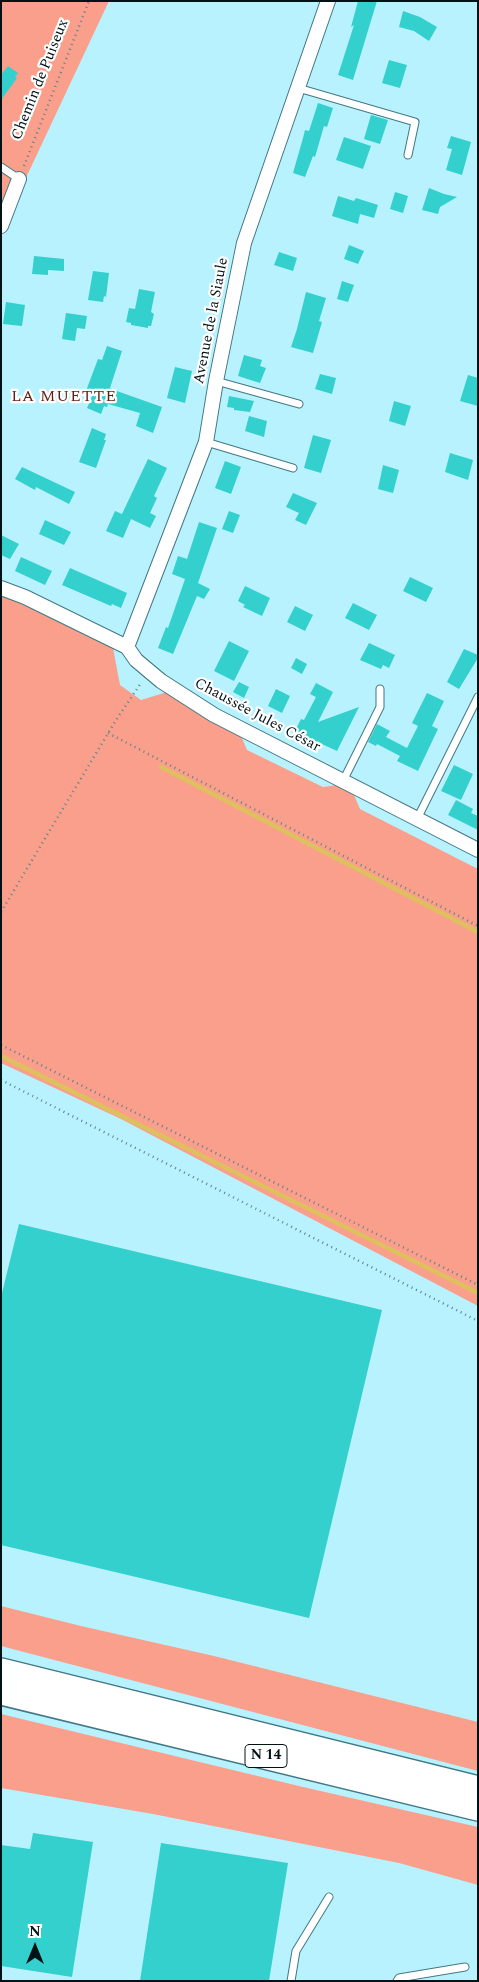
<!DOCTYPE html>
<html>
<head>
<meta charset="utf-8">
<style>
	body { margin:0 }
	#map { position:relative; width:479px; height:1982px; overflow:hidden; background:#b8f2ff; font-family:Spectral,serif }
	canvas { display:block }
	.frame { position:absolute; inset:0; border:2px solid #001216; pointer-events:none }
	.north { position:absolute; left:10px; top:1922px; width:50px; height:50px; -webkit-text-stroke:4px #fff; paint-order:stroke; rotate:0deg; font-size:14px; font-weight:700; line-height:20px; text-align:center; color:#001216 }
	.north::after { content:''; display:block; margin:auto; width:18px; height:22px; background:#001216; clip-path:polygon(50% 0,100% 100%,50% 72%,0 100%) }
</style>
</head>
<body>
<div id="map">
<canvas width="479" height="1982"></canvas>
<div class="frame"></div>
<div class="north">N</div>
</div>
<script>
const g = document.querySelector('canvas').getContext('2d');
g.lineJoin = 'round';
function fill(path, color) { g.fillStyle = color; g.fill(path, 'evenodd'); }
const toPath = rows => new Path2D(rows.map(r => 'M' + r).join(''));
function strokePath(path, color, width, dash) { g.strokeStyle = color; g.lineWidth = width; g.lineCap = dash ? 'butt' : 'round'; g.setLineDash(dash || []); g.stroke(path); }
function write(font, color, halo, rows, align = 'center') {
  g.font = font + ' Spectral,serif'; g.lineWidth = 4.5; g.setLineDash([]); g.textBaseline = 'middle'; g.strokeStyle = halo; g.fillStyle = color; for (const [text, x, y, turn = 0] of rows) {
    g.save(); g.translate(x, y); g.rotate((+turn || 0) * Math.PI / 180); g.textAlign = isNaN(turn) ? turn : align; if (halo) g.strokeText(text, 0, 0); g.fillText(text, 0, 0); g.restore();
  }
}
fill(toPath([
	[1,1,109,1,1,231,2,11],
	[1,594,113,648,120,685,141,700,167,692,242,738,247,750,323,787,337,785,354,795,360,809,478,869,478,1306,121,1119,1,1063],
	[1,1606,81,1626,214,1656,478,1722,478,1771,1,1646],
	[1,1714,303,1787,478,1827,478,1885,399,1863,153,1814,1,1788]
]), '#f99f8b');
strokePath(toPath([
	[161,767,478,932],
	[1,1056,478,1293]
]), '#dec15e', 4.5);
fill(toPath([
	[358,1,377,1,353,80,338,75,354,25,351,27],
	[403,11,420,17,437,27,429,41,414,31,399,27],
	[389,60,407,65,400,88,382,83],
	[8,66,18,73,15,77,17,78,1,100,1,75],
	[318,103,333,108,327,127,324,126,315,157,313,156,305,177,293,173,303,138,305,130,309,131],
	[371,115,388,120,380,144,364,139],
	[451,136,471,142,462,175,446,170,452,149,447,148],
	[344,137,371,146,363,169,336,160],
	[429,188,444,194,457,197,440,207,438,214,422,210],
	[395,192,408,196,403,213,390,209],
	[338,196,354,201,356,198,378,205,374,218,360,214,358,224,332,216],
	[349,245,364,251,358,264,344,259],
	[279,252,297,258,293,271,274,265],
	[34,256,64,259,64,271,48,270,48,275,32,274],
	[93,271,109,273,106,297,104,296,103,302,88,300],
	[342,281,354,285,348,302,337,299],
	[139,289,155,292,151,312,154,314,151,326,148,326,148,328,131,325,131,323,126,322,129,308,135,309],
	[306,292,326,298,319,321,322,322,313,353,291,347,297,329],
	[6,302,25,305,22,326,3,324],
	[66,313,87,316,85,329,77,328,75,341,62,339],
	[107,346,122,351,110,388,114,390,162,407,153,433,136,426,140,413,108,404,107,407,104,406,101,414,87,408,93,394,86,391,98,359,102,360],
	[244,355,262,360,260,366,266,368,260,383,238,376],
	[175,367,192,371,185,403,167,398],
	[320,374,336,378,332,394,315,389],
	[468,375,478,378,478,406,460,401],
	[229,396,254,401,250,412,234,410,234,408,227,407],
	[394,401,411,406,405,426,389,421],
	[249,416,267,421,264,437,245,431],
	[92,428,106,434,104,440,106,440,96,468,79,462],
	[313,435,331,440,321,473,304,468],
	[450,453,473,460,468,480,445,472],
	[148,459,167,468,154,496,157,498,150,513,156,516,150,528,131,519,123,538,106,531,115,511,122,514],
	[225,461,241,467,231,494,215,488],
	[383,465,399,470,393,493,378,489],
	[22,467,75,492,69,504,36,487,35,490,15,479],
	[293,493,317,503,306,525,295,520,299,513,286,507],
	[229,511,240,515,233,533,222,529],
	[45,520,71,532,64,545,39,534],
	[199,522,217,528,198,583,210,589,204,599,197,596,173,654,158,648,166,627,168,628,185,579,172,574,178,556,187,559],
	[1,535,19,544,10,559,1,555],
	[21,557,52,571,45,585,15,571],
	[70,568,127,593,121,608,112,604,111,606,62,585],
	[410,577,433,588,426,602,403,591],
	[245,586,270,598,262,616,243,607,245,605,238,601],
	[353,603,377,615,369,630,345,618],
	[295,606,313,615,305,631,287,622],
	[229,641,249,651,234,681,214,671],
	[369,643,395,655,389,668,383,665,381,669,360,660],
	[464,649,478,655,478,658,459,689,447,682],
	[296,658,307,664,302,674,291,668],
	[239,682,249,687,244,698,233,692],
	[316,683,333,692,318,722,359,707,337,751,311,739,310,741,294,733,301,719,304,720,316,697,310,694],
	[276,689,290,696,282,713,268,706],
	[427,693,444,701,432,726,438,729,418,771,397,761,400,756,377,744,376,746,368,742,377,724,390,731,386,737,407,748,418,726,412,723],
	[454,765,473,774,461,800,441,791],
	[456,800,473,809,471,813,478,816,478,830,448,815],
	[19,1224,382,1310,309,1618,1,1545,1,1297],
	[33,1833,93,1842,72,1977,1,1966,1,1845,30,1849],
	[161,1843,288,1863,269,1981,140,1981]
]), '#33d0cd');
const lane = toPath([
	[298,88,415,122,408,155],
	[1,167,19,179],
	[216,381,299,404],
	[206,442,293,468],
	[343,781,380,707,380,689],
	[417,819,478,697],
	[291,1981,296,1951,329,1897],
	[397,1981,399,1978,465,1967]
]);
const street = toPath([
	[1,226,19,179],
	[1,588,25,597,127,647,136,660,161,681,214,715,478,850],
	[127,647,206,442,216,381,244,243,328,1]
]);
const highway = toPath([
	[1,1671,478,1789],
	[1,1692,478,1808]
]);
strokePath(lane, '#417883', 9);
strokePath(street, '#417883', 16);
strokePath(highway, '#417883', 28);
strokePath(toPath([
	[24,166,89,1],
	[108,733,478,926],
	[1,912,116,720,141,683],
	[1,1045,478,1285],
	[1,1080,478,1321]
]), '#5d838c', 2.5, [1, 4]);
strokePath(lane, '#fff', 7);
strokePath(street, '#fff', 14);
strokePath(highway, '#fff', 25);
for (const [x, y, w] of [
	[266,1756,42]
]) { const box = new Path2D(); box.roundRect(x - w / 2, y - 11.5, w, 23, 4); g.fillStyle = '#fff'; g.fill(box); strokePath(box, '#001216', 1); }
write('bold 14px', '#001216', null, [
	["N 14",266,1756]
]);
write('15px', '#001216', '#fff', [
	["Chemin de Puiseux",41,80,-68],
	["Avenue de la Siaule",212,321,-79],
	["Chaussée Jules César",257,716,28]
]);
g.letterSpacing = '1px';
write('16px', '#611e10', '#fff', [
	["LA MUETTE",64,398]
]);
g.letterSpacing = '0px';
</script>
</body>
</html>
